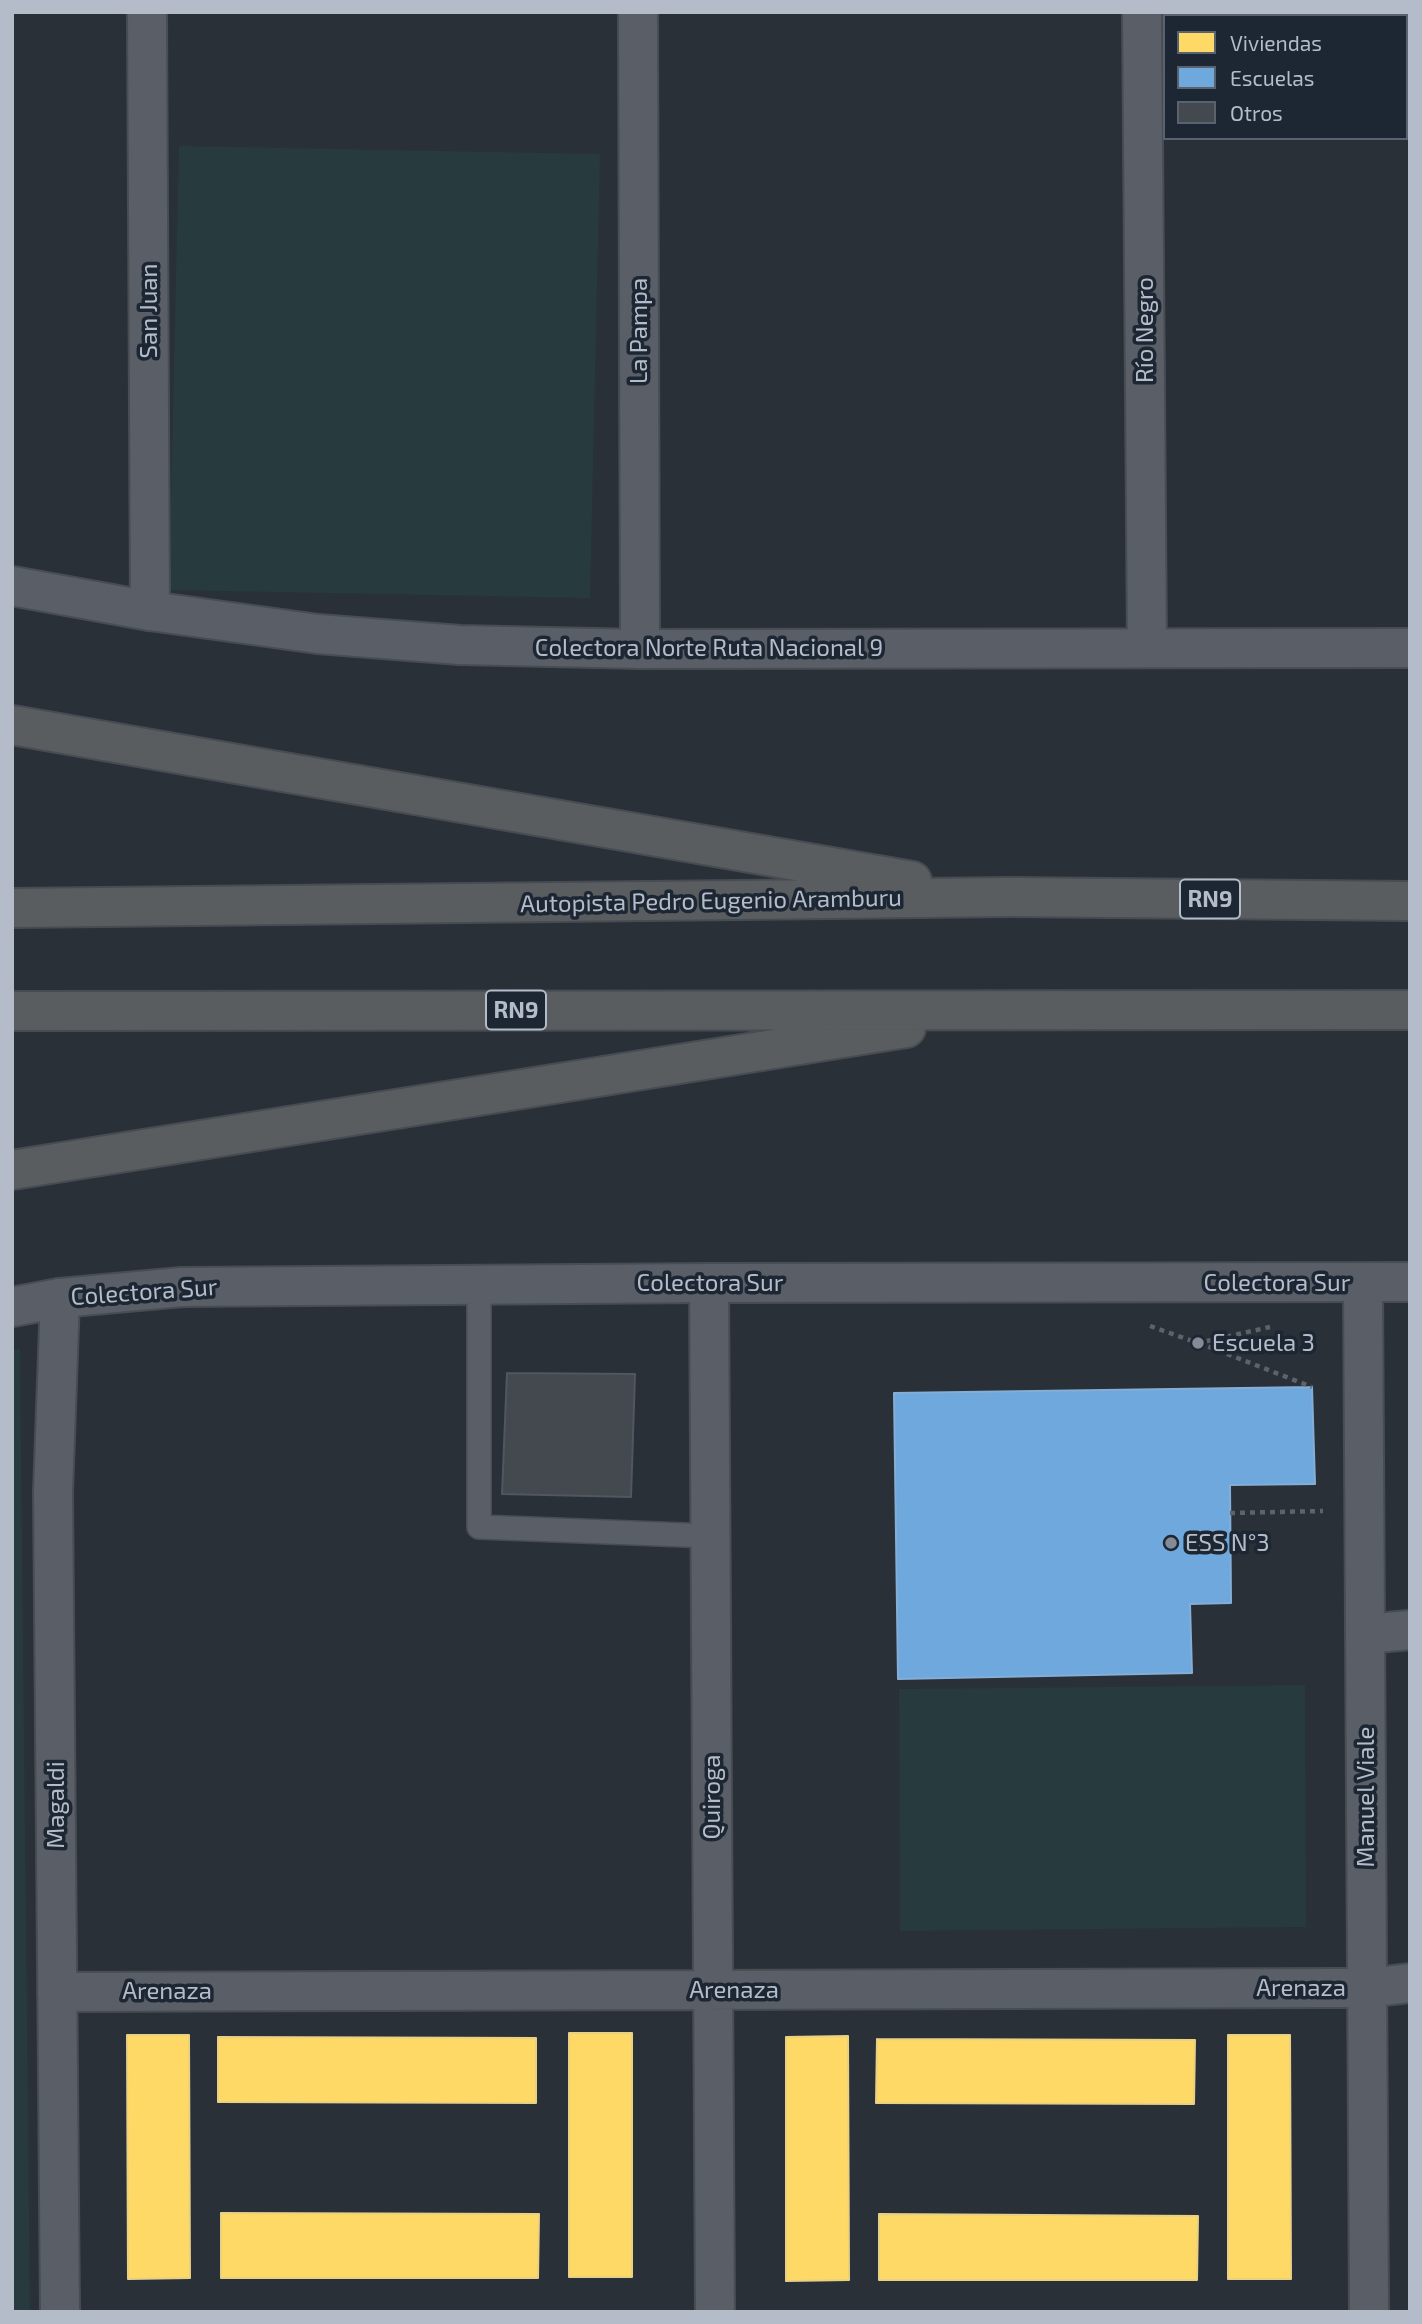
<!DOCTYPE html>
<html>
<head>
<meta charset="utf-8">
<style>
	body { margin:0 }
	#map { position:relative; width:1422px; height:2324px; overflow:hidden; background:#2a3038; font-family:"Exo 2",sans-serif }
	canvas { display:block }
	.frame { position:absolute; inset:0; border:14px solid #b4bcc9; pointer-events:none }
	.legend { position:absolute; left:1163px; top:14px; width:245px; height:126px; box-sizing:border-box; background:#1d2633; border:2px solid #59626f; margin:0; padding:9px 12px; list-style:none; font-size:21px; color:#b4bcc9 }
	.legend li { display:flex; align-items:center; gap:14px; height:35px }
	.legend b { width:35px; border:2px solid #59626f }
</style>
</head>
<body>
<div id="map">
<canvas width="1422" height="2324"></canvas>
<div class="frame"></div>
<ul class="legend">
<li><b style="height:19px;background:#ffd966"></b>Viviendas</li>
<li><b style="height:19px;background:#6fa8dc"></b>Escuelas</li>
<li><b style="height:19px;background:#444950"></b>Otros</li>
</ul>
</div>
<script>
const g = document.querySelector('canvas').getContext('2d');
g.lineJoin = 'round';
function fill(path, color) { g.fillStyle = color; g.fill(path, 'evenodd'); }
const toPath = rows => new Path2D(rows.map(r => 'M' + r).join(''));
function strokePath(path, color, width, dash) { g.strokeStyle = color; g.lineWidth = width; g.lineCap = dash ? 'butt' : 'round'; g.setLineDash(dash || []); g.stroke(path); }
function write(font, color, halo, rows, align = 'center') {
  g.font = font + ' "Exo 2",sans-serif'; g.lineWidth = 7; g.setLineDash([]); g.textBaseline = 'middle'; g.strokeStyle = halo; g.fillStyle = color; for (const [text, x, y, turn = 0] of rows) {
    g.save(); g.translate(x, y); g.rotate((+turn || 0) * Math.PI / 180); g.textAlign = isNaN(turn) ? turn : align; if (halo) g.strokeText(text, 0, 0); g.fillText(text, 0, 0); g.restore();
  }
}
fill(toPath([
	[179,146,600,154,590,598,169,590],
	[20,1349,30,2312,12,2312,12,1350],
	[1305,1685,1306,1927,900,1931,899,1689]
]), '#273a3e');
const homes = toPath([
	[569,2033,632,2033,632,2277,569,2277,569,2033],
	[127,2035,189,2035,190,2278,128,2279,127,2035],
	[1228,2035,1290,2035,1291,2279,1228,2279,1228,2035],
	[848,2036,849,2280,786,2281,786,2037,848,2036],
	[218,2037,536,2038,536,2103,218,2102,218,2037],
	[877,2039,1195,2040,1194,2104,876,2103,877,2039],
	[221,2213,539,2214,538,2278,221,2278,221,2213],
	[879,2214,1198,2216,1197,2280,879,2280,879,2214]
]);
fill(homes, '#ffd966');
strokePath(homes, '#e8d084', 2);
const schools = toPath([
	[1312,1387,1315,1484,1230,1485,1231,1603,1190,1604,1192,1673,898,1679,894,1393,1312,1387]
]);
fill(schools, '#6fa8dc');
strokePath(schools, '#84aed6', 2);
const building = toPath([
	[507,1373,635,1374,631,1497,502,1494,507,1373]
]);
fill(building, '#444950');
strokePath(building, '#52575f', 2);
const service = toPath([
	[479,1285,479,1527,710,1536]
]);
const minor = toPath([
	[147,12,150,611],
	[638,12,640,649],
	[1142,12,1147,648],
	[709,1283,715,2312],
	[1363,1283,1369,2312],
	[60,1298,53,1492,60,2312],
	[1366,1634,1410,1630],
	[57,1992,1333,1988,1367,1988,1410,1983]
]);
const tertiary = toPath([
	[12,586,150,611,318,634,460,645,640,649,1410,648],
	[12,1307,60,1298,182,1287,709,1283,1410,1282]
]);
const motorway = toPath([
	[12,725,912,881],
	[12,908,1011,897,1410,901],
	[12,1011,1410,1010],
	[12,1170,906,1028]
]);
strokePath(service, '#484c53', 26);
strokePath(minor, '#484c53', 42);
strokePath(tertiary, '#484c53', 42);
strokePath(motorway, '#474c53', 42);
strokePath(toPath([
	[1150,1326,1198,1343,1270,1327],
	[1199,1343,1312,1387],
	[1230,1513,1323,1511]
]), '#5d636a', 4.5, [5, 5]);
strokePath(service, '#5a5e66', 23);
strokePath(minor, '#5a5e66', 38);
strokePath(tertiary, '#5a5e66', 38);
strokePath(motorway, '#5a5d60', 38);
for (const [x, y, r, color] of [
	[1198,1343,7,"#848b96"],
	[1171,1543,7,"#848b96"]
]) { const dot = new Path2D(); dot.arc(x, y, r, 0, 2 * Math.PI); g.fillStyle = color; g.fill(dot); strokePath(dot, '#1d2633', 2.5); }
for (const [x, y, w] of [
	[1210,899,60],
	[516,1010,60]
]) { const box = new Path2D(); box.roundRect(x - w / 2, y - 19.5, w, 39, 5); g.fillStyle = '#1d2633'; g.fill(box); strokePath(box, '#b4bcc9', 2); }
write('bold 23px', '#b4bcc9', null, [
	["RN9",1210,899],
	["RN9",516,1010]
]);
write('24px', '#b4bcc9', '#1d2633', [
	["San Juan",149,311,-90],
	["Río Negro",1145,330,-90],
	["La Pampa",639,331,-90],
	["Colectora Norte Ruta Nacional 9",709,648],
	["Autopista Pedro Eugenio Aramburu",711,901,-1],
	["Colectora Sur",710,1283],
	["Colectora Sur",1277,1283],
	["Colectora Sur",144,1292,-4],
	["Quiroga",712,1797,-90],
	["Manuel Viale",1366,1797,-90],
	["Magaldi",56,1805,-90],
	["Arenaza",1301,1988],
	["Arenaza",734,1990],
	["Arenaza",167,1991]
]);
write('24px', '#b4bcc9', '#1d2633', [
	["Escuela 3",1212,1343],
	["ESS N°3",1185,1543]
], 'left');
</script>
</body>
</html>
